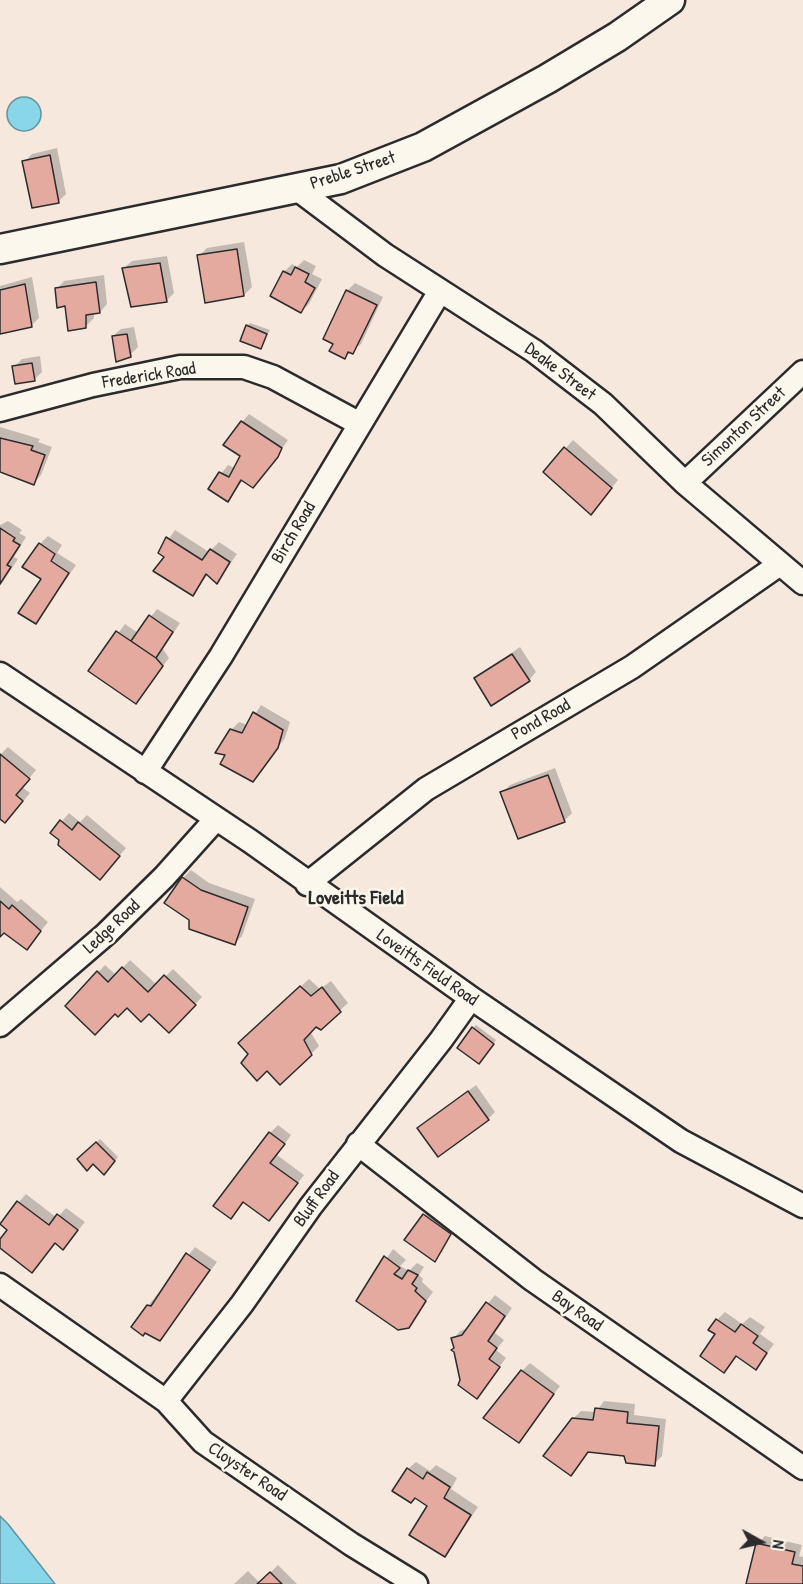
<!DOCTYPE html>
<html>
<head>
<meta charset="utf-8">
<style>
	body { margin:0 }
	#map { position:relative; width:803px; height:1584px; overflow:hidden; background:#f6e8dd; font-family:"Patrick Hand",sans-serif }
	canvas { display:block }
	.north { position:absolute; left:731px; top:1512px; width:60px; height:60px; -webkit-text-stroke:4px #fbf7ec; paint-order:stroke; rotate:98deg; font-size:16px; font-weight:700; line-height:24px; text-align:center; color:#2b2b2b }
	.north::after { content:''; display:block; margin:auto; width:21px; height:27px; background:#2b2b2b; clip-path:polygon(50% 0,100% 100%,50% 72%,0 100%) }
</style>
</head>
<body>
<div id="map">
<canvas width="803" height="1584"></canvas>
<div class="north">N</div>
</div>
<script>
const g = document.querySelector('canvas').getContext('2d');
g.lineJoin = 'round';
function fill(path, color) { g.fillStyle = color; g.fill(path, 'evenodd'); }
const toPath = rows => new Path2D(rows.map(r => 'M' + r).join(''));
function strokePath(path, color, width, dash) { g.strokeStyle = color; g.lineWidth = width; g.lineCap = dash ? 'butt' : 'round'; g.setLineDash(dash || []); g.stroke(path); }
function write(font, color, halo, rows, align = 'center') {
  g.font = font + ' "Patrick Hand",sans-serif'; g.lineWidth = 5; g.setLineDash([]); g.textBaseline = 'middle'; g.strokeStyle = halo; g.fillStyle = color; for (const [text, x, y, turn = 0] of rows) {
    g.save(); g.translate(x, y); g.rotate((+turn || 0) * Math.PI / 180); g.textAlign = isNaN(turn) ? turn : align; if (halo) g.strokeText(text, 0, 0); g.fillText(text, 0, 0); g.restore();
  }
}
const water = toPath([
	'7 114a17 17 0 1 1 34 0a17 17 0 1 1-34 0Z',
	[0,1516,8,1524,55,1584,0,1584,0,1516]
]);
fill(water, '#8ad6e9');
strokePath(water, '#64929d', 1.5);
fill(toPath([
	[57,148,66,194,58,202,24,162,32,154],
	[244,242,252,287,244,295,199,256,207,248],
	[167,256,174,293,166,301,124,268,132,261],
	[304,260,316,266,312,274,322,279,309,304,301,311,284,272,292,264,297,267],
	[104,275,107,304,100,312,94,313,94,318,86,326,57,289,64,281],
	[32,277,39,318,31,326,0,327,0,286],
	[355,283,383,297,361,344,345,357,335,343,347,291],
	[250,323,270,330,261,347,247,326],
	[134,327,138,347,130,355,113,336,121,329],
	[40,356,42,372,34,380,14,367,22,359],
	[249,414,288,440,261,478,243,480,228,500,210,488,228,465,235,468,242,456,242,422],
	[0,427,40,439,38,442,52,447,41,475,34,483,0,471],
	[573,440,618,480,598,505,545,472],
	[8,521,22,530,19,533,26,537,14,557,18,559,0,586,0,525],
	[175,530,209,552,219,542,237,554,217,582,208,574,193,594,160,552],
	[48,536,62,545,57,553,76,565,36,623,43,579,40,544],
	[157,609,180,623,163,649,169,658,136,702,90,671,125,624,138,633],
	[520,647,536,672,529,680,476,678],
	[261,705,290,722,285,738,253,781,227,754,231,730,239,722,248,725],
	[8,747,36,770,22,787,30,793,13,814,0,817,0,755],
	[555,768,572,813,564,821,502,793,510,785],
	[69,813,80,822,87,815,126,848,107,870,52,833],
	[191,870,209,883,255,899,242,936,235,943,183,878],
	[0,887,17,902,21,899,48,922,27,948,4,931,0,937],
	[130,960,157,985,173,969,202,997,169,1031,149,1012,127,1006,115,1012,67,1005,105,965,116,975],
	[309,979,320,989,331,981,348,1003,321,1028,316,1025,310,1031,319,1046,311,1054,249,1054,247,1035],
	[476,1025,496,1040,482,1059,473,1028],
	[476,1085,495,1112,488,1119,419,1128],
	[278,1125,291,1135,277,1155,304,1175,269,1220,245,1201,231,1217,270,1133],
	[100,1139,118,1157,108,1170,93,1162,79,1159],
	[26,1194,57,1218,66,1208,85,1222,63,1248,56,1242,32,1271,0,1246,0,1241,9,1230,19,1202],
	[431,1208,457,1225,442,1252,435,1260,424,1216],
	[195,1247,217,1262,159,1339,148,1306],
	[393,1249,406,1260,400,1266,409,1271,417,1263,424,1267,419,1275,423,1279,422,1282,433,1292,408,1326,358,1301],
	[495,1295,512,1308,495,1333,504,1340,496,1350,506,1358,476,1397,462,1380,453,1339,460,1331,468,1328],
	[725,1312,742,1324,750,1317,765,1327,760,1334,774,1344,756,1368,738,1355,724,1371,717,1334,717,1320],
	[530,1363,560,1386,519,1441,522,1371],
	[604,1401,635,1404,634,1415,666,1419,662,1456,654,1464,625,1455,590,1450,571,1474,573,1419,581,1411,596,1412],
	[416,1462,430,1471,436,1465,457,1478,451,1489,478,1507,445,1556,429,1505,416,1497,408,1469],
	[765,1536,802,1545,799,1556,803,1557,803,1584,747,1584,757,1544],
	[278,1565,297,1584,234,1584,248,1571,260,1583]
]), '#0003');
const building = toPath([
	[50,155,59,203,32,208,22,161,50,155],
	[237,249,244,296,205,303,197,255,237,249],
	[160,263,167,302,131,307,122,268,160,263],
	[295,267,309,274,305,282,315,288,301,313,270,296,283,271,291,275,295,267],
	[96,282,100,313,86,315,86,328,68,331,65,306,57,308,55,288,96,282],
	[25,284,32,327,0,334,0,290,25,284],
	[346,290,377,305,353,354,348,352,345,359,329,351,333,344,323,339,346,290],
	[246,325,267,334,261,349,240,341,246,325],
	[127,334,131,357,116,362,112,336,127,334],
	[32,363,35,381,15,384,12,366,32,363],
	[241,421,282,448,278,457,253,488,241,480,228,502,208,489,219,472,229,477,240,456,223,445,241,421],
	[0,438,33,446,31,450,45,455,34,485,0,472,0,438],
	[564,447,612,488,591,515,543,472,564,447],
	[0,528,15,538,13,541,20,545,7,565,11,567,0,584,0,528],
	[166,537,202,560,210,549,230,562,217,584,206,574,193,596,153,571,164,557,158,553,166,537],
	[39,543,55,554,51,561,69,573,36,624,18,613,41,579,22,567,39,543],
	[149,615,173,632,156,658,131,641,149,615],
	[116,631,156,658,163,666,136,704,88,671,116,631],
	[512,654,530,681,491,706,474,678,512,654],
	[253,712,283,730,278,748,253,782,220,764,225,755,215,753,230,729,242,733,253,712],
	[0,754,30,779,16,795,23,801,5,823,0,819,0,754],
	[548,775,565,822,518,839,500,792,548,775],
	[60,820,72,830,78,822,120,856,100,880,58,845,59,840,50,833,60,820],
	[182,877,201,890,248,907,235,945,189,929,189,920,164,903,182,877],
	[0,901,9,909,12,905,41,931,27,950,4,933,0,937,0,901],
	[122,967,148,992,164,975,196,1005,169,1033,149,1014,141,1022,127,1008,118,1017,115,1014,95,1035,65,1006,97,971,108,982,122,967],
	[300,986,311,996,322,987,341,1012,321,1030,316,1027,304,1040,312,1055,280,1085,267,1071,257,1081,241,1063,248,1054,238,1043,300,986],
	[472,1027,494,1044,479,1064,457,1048,472,1027],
	[468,1091,489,1120,438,1157,417,1128,468,1091],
	[269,1132,285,1144,270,1163,298,1183,269,1221,243,1202,231,1219,213,1206,269,1132],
	[96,1142,115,1161,104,1175,93,1164,87,1171,77,1159,96,1142],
	[17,1201,49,1225,57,1214,78,1230,63,1250,55,1243,32,1273,0,1248,0,1239,7,1230,0,1224,17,1201],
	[423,1214,451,1234,435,1262,404,1240,423,1214],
	[186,1253,210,1270,160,1341,145,1333,143,1336,131,1327,147,1305,151,1306,186,1253],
	[384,1256,400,1268,394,1274,402,1279,408,1270,418,1275,412,1284,417,1288,415,1291,426,1301,409,1328,398,1330,356,1301,384,1256],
	[486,1302,505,1316,488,1341,497,1348,489,1359,500,1367,477,1399,458,1385,460,1380,454,1352,451,1350,454,1348,451,1338,462,1335,486,1302],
	[716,1319,735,1332,741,1324,758,1336,753,1343,767,1353,756,1370,736,1356,724,1373,700,1356,715,1334,708,1330,716,1319],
	[521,1370,554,1394,519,1443,483,1418,521,1370],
	[595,1408,628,1412,627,1423,659,1426,655,1466,626,1463,624,1456,588,1452,571,1476,543,1456,572,1418,593,1420,595,1408],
	[407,1468,423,1479,427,1472,450,1487,444,1498,471,1515,445,1557,409,1535,427,1506,415,1498,411,1503,392,1491,407,1468],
	[756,1543,795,1552,792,1564,803,1566,803,1584,746,1584,756,1543],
	[270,1572,282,1584,257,1584,270,1572]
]);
fill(building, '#e4aa9f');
strokePath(building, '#2b2b2b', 1.5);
const minor = toPath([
	[297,189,385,255,534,351,603,404,685,483,803,583],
	[0,410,93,385,180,367,244,367,273,377,360,424],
	[685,483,803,372],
	[0,674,250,841,471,998,681,1141,803,1206],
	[145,772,221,656,440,291],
	[307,884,426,789,632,667,780,564],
	[0,1025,106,934,164,877,216,819],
	[358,1144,533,1280,803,1468],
	[0,1285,166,1401,203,1442,351,1544,416,1584],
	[166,1401,242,1304,311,1206,441,1040,471,998]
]);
const tertiary = toPath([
	[0,249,341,179,423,147,547,79,617,37,670,0]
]);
strokePath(minor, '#2b2b2b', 27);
strokePath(tertiary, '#2b2b2b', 33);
strokePath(minor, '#fbf7ec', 22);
strokePath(tertiary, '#fbf7ec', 28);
write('18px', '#2b2b2b', '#fbf7ec', [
	["Preble Street",353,171,-18],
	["Deake Street",560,372,37],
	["Frederick Road",149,376,-9],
	["Simonton Street",744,427,-43],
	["Birch Road",294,533,-59],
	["Pond Road",541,720,-30],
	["Ledge Road",112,927,-43],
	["Loveitts Field Road",427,968,35],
	["Bluff Road",317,1199,-54],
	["Bay Road",577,1311,35],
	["Cloyster Road",247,1472,34]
]);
write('bold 20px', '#2b2b2b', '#fbf7ec', [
	["Loveitts Field",356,899]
]);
</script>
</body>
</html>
